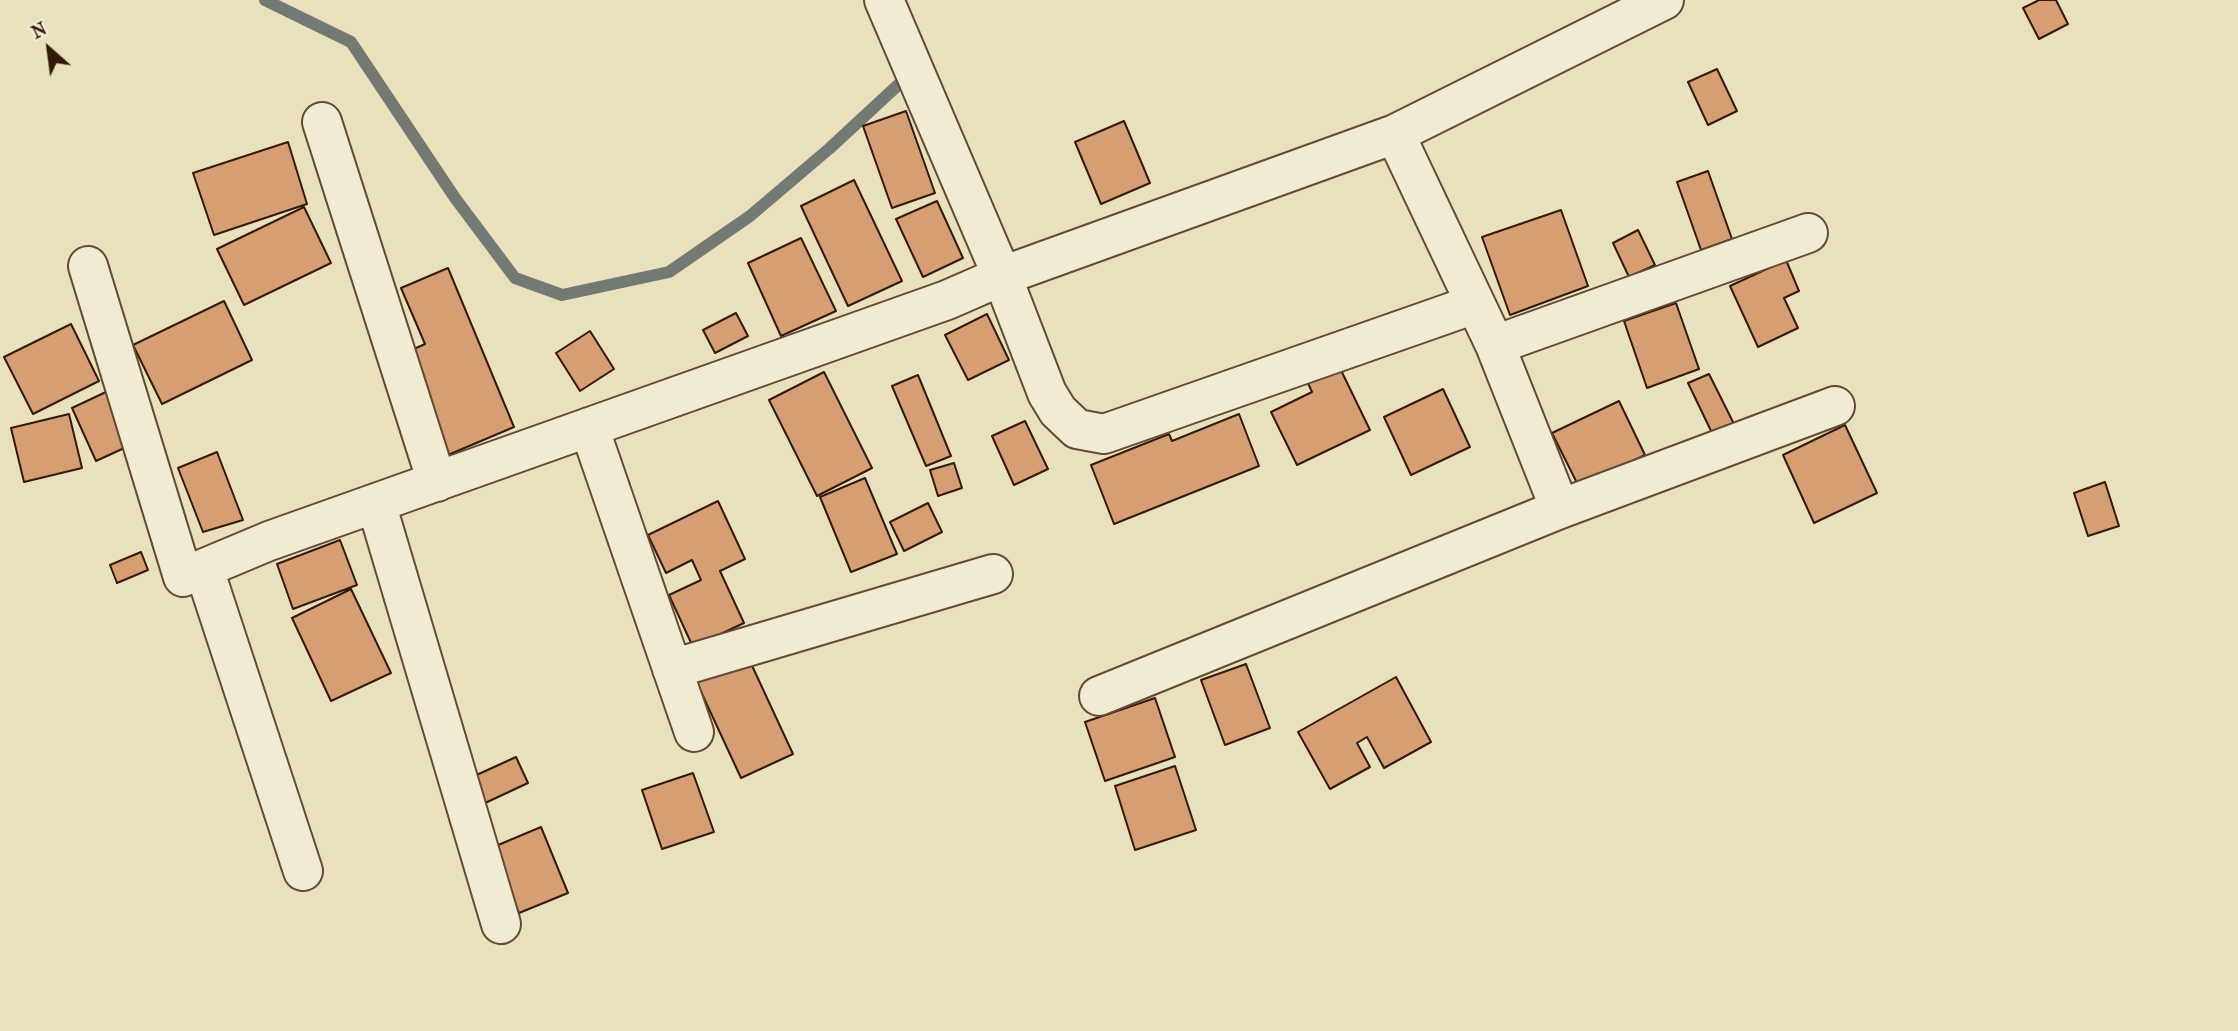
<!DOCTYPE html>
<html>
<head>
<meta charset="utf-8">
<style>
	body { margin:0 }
	#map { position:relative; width:2238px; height:1031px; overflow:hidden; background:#e9e0bd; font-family:"IM FELL French Canon",serif }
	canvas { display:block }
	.north { position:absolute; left:14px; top:14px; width:70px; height:70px; -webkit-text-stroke:5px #f1ebd4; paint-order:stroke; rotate:332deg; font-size:19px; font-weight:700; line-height:28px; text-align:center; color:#341908 }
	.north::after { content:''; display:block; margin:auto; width:24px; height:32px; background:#341908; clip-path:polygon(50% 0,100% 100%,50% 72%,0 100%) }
</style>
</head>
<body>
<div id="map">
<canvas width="2238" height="1031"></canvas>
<div class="north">N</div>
</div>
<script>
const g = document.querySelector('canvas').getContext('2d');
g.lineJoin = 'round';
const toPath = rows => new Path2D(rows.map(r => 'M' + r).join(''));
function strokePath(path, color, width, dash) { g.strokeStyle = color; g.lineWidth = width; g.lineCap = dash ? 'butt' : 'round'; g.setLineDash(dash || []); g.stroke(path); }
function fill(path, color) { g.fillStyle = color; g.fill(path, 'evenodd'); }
strokePath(toPath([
	[265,0,351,42,455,198,515,278,562,295,669,272,750,216,830,148,911,73]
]), '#737a74', 12);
const building = toPath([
	[2039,0,2056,0,2068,24,2039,39,2023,8,2039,0],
	[1717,69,1737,111,1708,125,1688,82,1717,69],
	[906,111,935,193,892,208,863,126,906,111],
	[1124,121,1150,183,1101,204,1075,142,1124,121],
	[288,142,307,204,214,235,193,173,288,142],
	[1708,171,1732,239,1701,250,1677,182,1708,171],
	[854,180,902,281,848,306,801,206,854,180],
	[937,201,963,258,923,277,896,219,937,201],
	[304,207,331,263,244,305,217,249,304,207],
	[1561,210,1588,286,1510,315,1482,237,1561,210],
	[1638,230,1655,265,1629,277,1613,243,1638,230],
	[801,238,836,311,781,336,748,263,801,238],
	[1786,260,1799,291,1784,298,1798,328,1758,347,1730,286,1786,260],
	[448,268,514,427,448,455,405,353,425,344,401,288,448,268],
	[224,301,252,360,162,404,133,345,224,301],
	[1676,303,1699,369,1647,388,1624,321,1676,303],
	[736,313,748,336,715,353,703,330,736,313],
	[987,314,1009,360,968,380,945,335,987,314],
	[71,324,99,381,33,414,4,357,71,324],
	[590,331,614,369,580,391,556,353,590,331],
	[1338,364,1370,430,1297,465,1271,412,1312,392,1306,379,1338,364],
	[824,372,872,468,817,496,769,400,824,372],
	[1709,374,1734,424,1713,435,1688,383,1709,374],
	[918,375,951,456,926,466,892,386,918,375],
	[1443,389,1470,447,1411,475,1384,417,1443,389],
	[108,391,133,444,96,461,72,408,108,391],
	[1619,401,1645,455,1579,487,1552,433,1619,401],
	[69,414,82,468,24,482,11,428,69,414],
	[1239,414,1259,466,1114,524,1091,465,1169,434,1172,441,1239,414],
	[1025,421,1048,469,1014,485,992,436,1025,421],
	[1845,425,1877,493,1814,523,1783,455,1845,425],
	[217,452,243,520,203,532,178,468,217,452],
	[954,463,962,488,938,496,930,470,954,463],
	[865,478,897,554,851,572,820,497,865,478],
	[2105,482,2119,526,2088,536,2074,493,2105,482],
	[718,501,745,559,720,571,744,623,693,647,669,595,701,580,692,560,666,573,648,535,718,501],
	[928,503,942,532,904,551,890,522,928,503],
	[340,540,357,585,293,609,277,564,340,540],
	[141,552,148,570,117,583,110,565,141,552],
	[351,589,391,673,331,701,292,618,351,589],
	[748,657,793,754,741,778,696,681,748,657],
	[1246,664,1270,728,1225,745,1201,680,1246,664],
	[1396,677,1431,742,1384,768,1367,737,1357,743,1370,767,1330,789,1298,732,1396,677],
	[1155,698,1175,757,1105,781,1085,722,1155,698],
	[516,757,528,783,483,804,470,778,516,757],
	[1175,766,1196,830,1135,850,1115,786,1175,766],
	[693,773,714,832,662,849,642,790,693,773],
	[541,827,568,893,519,913,491,848,541,827]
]);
fill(building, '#d69e73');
strokePath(building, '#341908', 2);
const minor = toPath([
	[322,122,437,482],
	[1395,134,1495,345,1560,509],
	[88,266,183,577,269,541,947,300,1002,276,884,0],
	[1475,304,1104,434,1077,429,1058,411,1047,393,1002,276,1395,134,1664,0],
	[1495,345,1808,233],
	[589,427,694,732],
	[376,503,501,924],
	[204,569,303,871],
	[672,669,993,574],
	[1099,696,1560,509,1835,406]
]);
strokePath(minor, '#614b35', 42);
strokePath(minor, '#f1ebd4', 38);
</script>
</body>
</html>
